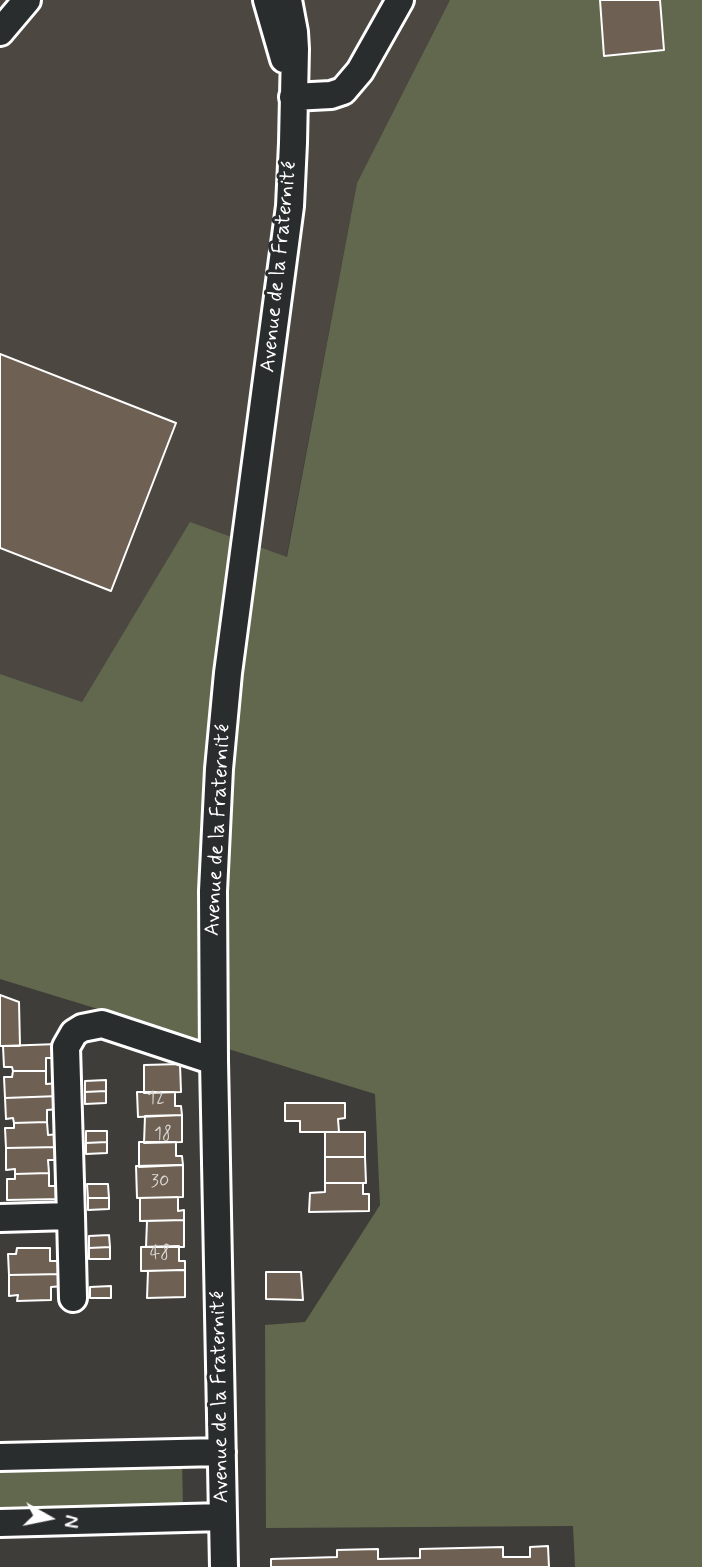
<!DOCTYPE html>
<html>
<head>
<meta charset="utf-8">
<style>
	body { margin:0 }
	#map { position:relative; width:702px; height:1567px; overflow:hidden; background:#3e3d39; font-family:Mynerve,sans-serif }
	canvas { display:block }
	.north { position:absolute; left:14px; top:1483px; width:70px; height:70px; -webkit-text-stroke:5px #2a2d2e; paint-order:stroke; rotate:99deg; font-size:19px; font-weight:700; line-height:28px; text-align:center; color:#fff }
	.north::after { content:''; display:block; margin:auto; width:24px; height:32px; background:#fff; clip-path:polygon(50% 0,100% 100%,50% 72%,0 100%) }
</style>
</head>
<body>
<div id="map">
<canvas width="702" height="1567"></canvas>
<div class="north">N</div>
</div>
<script>
const g = document.querySelector('canvas').getContext('2d');
g.lineJoin = 'round';
function fill(path, color) { g.fillStyle = color; g.fill(path, 'evenodd'); }
const toPath = rows => new Path2D(rows.map(r => 'M' + r).join(''));
function strokePath(path, color, width, dash) { g.strokeStyle = color; g.lineWidth = width; g.lineCap = dash ? 'butt' : 'round'; g.setLineDash(dash || []); g.stroke(path); }
function write(font, color, halo, rows, align = 'center') {
  g.font = font + ' Mynerve,sans-serif'; g.lineWidth = 6; g.setLineDash([]); g.textBaseline = 'middle'; g.strokeStyle = halo; g.fillStyle = color; for (const [text, x, y, turn = 0] of rows) {
    g.save(); g.translate(x, y); g.rotate((+turn || 0) * Math.PI / 180); g.textAlign = isNaN(turn) ? turn : align; if (halo) g.strokeText(text, 0, 0); g.fillText(text, 0, 0); g.restore();
  }
}
fill(toPath([
	[0,0,450,0,357,183,286,558,190,523,82,702,0,674]
]), '#4c4841');
fill(toPath([
	[450,0,702,0,702,1567,575,1567,573,1526,266,1528,265,1325,305,1322,380,1205,375,1094,0,979,0,674,82,702,190,522,287,557,357,183],
	[182,1459,183,1511,0,1517,0,1463]
]), '#62684e');
const building = toPath([
	[600,0,660,0,664,50,604,56,600,0],
	[0,354,176,423,111,591,0,548,0,354],
	[0,995,19,1002,20,1046,0,1046,0,995],
	[58,1044,58,1058,46,1058,46,1071,13,1071,12,1067,4,1067,3,1046,58,1044],
	[180,1064,181,1092,144,1093,144,1065,180,1064],
	[13,1071,46,1071,46,1084,59,1083,59,1096,5,1098,4,1077,12,1077,13,1071],
	[106,1080,106,1091,85,1092,85,1081,106,1080],
	[106,1091,106,1103,85,1104,85,1092,106,1091],
	[137,1092,175,1092,175,1106,181,1106,182,1115,138,1117,137,1092],
	[59,1096,59,1109,47,1110,47,1122,14,1123,13,1118,6,1119,5,1098,59,1096],
	[285,1103,345,1103,345,1118,338,1119,339,1132,300,1132,300,1121,285,1121,285,1103],
	[182,1115,182,1142,144,1143,145,1116,182,1115],
	[47,1122,48,1135,60,1134,60,1147,6,1148,5,1128,14,1128,14,1123,47,1122],
	[86,1131,107,1131,107,1142,86,1143,86,1131],
	[325,1132,365,1132,365,1157,325,1157,325,1132],
	[107,1142,107,1153,86,1154,86,1143,107,1142],
	[139,1142,176,1142,176,1156,182,1156,183,1165,139,1167,139,1142],
	[60,1147,61,1160,48,1160,49,1173,15,1174,15,1169,6,1170,6,1148,60,1147],
	[325,1157,365,1157,366,1183,325,1183,325,1157],
	[177,1165,183,1165,183,1197,137,1198,136,1166,177,1165],
	[49,1173,49,1186,61,1186,62,1199,7,1200,7,1179,15,1179,15,1174,49,1173],
	[325,1183,363,1183,363,1194,369,1194,369,1211,309,1212,310,1193,325,1192,325,1183],
	[87,1184,108,1184,109,1198,88,1198,87,1184],
	[178,1197,178,1211,184,1210,184,1220,140,1221,140,1198,178,1197],
	[88,1198,109,1198,109,1209,88,1210,88,1198],
	[184,1220,184,1247,146,1247,147,1221,184,1220],
	[109,1235,110,1247,89,1248,89,1236,109,1235],
	[179,1246,179,1261,185,1261,185,1270,141,1271,141,1247,179,1246],
	[110,1247,110,1259,89,1259,89,1248,110,1247],
	[17,1248,50,1248,50,1261,63,1261,63,1274,9,1275,8,1254,16,1254,17,1248],
	[179,1270,185,1270,185,1297,147,1298,148,1271,179,1270],
	[266,1272,301,1272,303,1300,266,1299,266,1272],
	[63,1274,64,1286,51,1287,51,1300,17,1301,18,1295,9,1296,9,1275,63,1274],
	[111,1286,111,1298,90,1298,90,1287,111,1286],
	[548,1546,549,1567,271,1567,271,1559,337,1557,337,1550,378,1549,378,1559,420,1558,420,1549,503,1547,503,1557,530,1557,530,1547,548,1546]
]);
fill(building, '#6e6154');
strokePath(building, '#fff', 2);
const minor = toPath([
	[267,0,284,59],
	[0,32,27,0],
	[293,97,331,95,343,91,360,71,400,0],
	[71,1216,73,1298],
	[0,1218,71,1216,66,1047,74,1033,82,1028,102,1024,214,1061],
	[0,1457,222,1452],
	[0,1523,223,1517],
	[224,1567,214,1061,213,891,219,769,228,673,290,206,293,143,295,49,294,32,288,0]
]);
strokePath(minor, '#fff', 32);
strokePath(minor, '#2a2d2e', 26);
write('18px', '#dbd8d4', null, [
	["12",156,1099],
	["18",163,1135],
	["30",160,1182],
	["48",160,1254]
]);
write('21px', '#fff', '#2a2d2e', [
	["Avenue de la Fraternité",280,267,-84],
	["Avenue de la Fraternité",219,830,-87],
	["Avenue de la Fraternité",221,1397,-91]
]);
</script>
</body>
</html>
